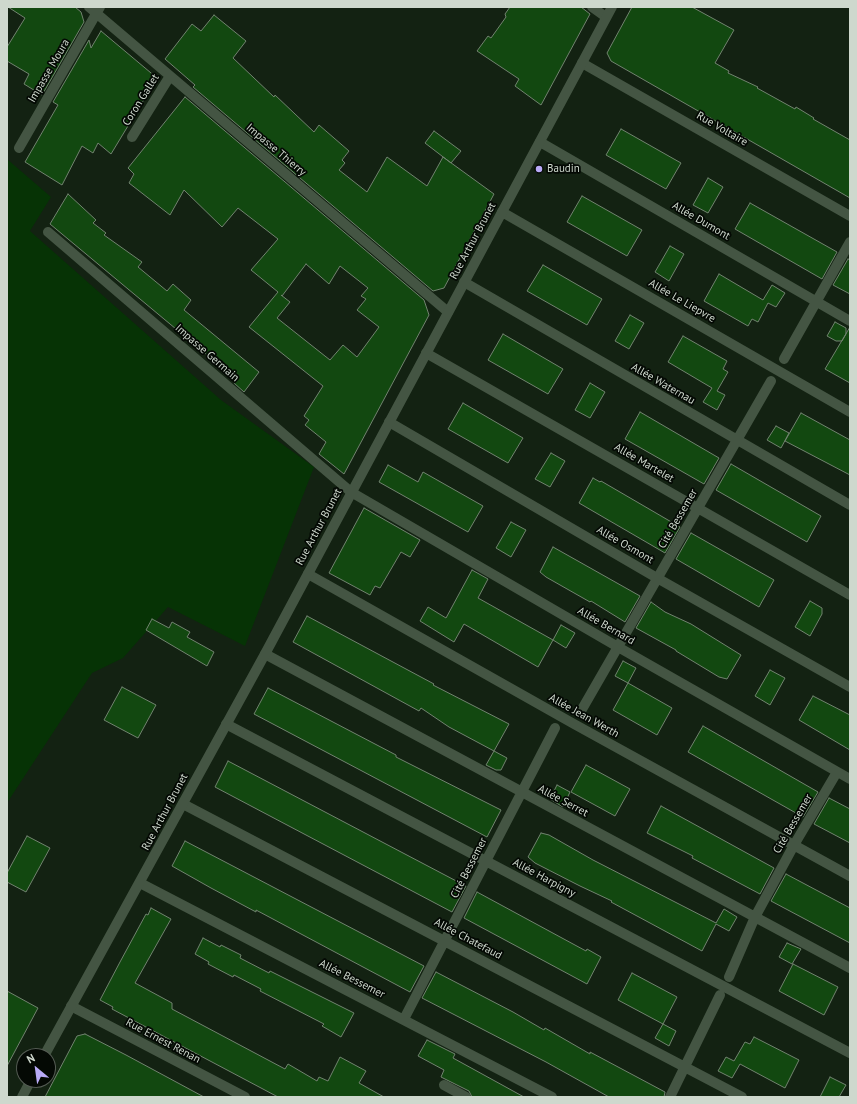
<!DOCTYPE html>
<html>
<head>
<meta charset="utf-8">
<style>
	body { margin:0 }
	#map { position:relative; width:857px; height:1104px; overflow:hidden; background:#132212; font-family:"PT Sans",sans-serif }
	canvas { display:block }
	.frame { position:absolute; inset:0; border:8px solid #ced8cd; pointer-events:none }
	.north { position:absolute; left:16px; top:1048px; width:40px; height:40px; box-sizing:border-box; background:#040904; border:1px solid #555c54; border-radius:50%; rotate:331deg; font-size:11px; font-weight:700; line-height:16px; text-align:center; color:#ced8cd }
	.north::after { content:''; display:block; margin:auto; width:14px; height:18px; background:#b9abf7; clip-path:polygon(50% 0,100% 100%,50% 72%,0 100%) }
</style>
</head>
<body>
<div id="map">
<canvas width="857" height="1104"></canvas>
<div class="frame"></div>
<div class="north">N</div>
</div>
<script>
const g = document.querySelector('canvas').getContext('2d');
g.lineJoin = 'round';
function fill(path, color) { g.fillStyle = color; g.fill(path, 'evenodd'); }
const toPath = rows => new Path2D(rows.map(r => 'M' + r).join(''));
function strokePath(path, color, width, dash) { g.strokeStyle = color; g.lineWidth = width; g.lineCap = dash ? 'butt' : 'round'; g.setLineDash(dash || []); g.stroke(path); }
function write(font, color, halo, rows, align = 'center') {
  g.font = font + ' "PT Sans",sans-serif'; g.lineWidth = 3.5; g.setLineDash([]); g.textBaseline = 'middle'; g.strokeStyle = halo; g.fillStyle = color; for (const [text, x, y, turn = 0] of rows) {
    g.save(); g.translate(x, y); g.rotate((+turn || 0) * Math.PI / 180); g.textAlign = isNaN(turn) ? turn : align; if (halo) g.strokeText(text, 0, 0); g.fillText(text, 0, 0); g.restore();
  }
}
fill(toPath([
	[7,159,51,197,30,231,221,400,314,467,245,646,168,607,123,658,92,673,7,803]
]), '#063305');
const building = toPath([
	[8,7,75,7,81,12,84,22,42,95,24,84,29,74,7,61,7,47,25,18,8,7],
	[510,7,581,7,590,14,541,105,515,86,519,79,477,51,488,36,491,38,506,17,505,14,510,7],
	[632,7,692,7,734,30,715,63,729,71,728,73,758,87,757,88,795,109,796,107,814,118,813,119,850,140,850,198,611,61,607,53,632,7],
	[214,15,246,41,233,58,274,97,275,95,314,132,319,125,349,151,342,160,345,163,339,170,367,192,387,157,427,186,443,157,494,194,444,288,433,291,193,87,195,85,165,59,192,24,201,31,214,15],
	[101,31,157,78,111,154,98,143,93,153,82,146,62,185,25,162,58,105,53,102,89,40,91,48,101,31],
	[185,97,424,300,429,315,344,474,319,454,326,442,305,425,309,420,304,416,323,386,249,327,278,292,251,270,278,239,238,208,222,227,184,190,170,215,129,183,134,174,128,168,185,97],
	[306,264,329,284,340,266,368,288,361,296,366,299,357,310,379,327,357,357,343,345,330,360,277,318,290,302,281,295,282,296,306,264],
	[621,129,681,163,666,189,606,155,621,129],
	[434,131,461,151,451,163,425,143,434,131],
	[708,178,723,187,708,213,693,205,708,178],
	[68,194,96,220,93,223,106,233,104,235,142,262,138,267,167,291,173,284,191,300,184,310,259,372,244,392,234,383,236,379,50,224,68,194],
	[582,196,642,230,627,256,567,222,582,196],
	[750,203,837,252,822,279,735,229,750,203],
	[670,246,684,254,669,281,655,272,670,246],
	[848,259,850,260,850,294,833,285,848,259],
	[543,265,602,299,587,325,527,291,543,265],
	[719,274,763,300,772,285,785,293,776,307,768,303,758,322,752,319,748,326,704,301,719,274],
	[630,315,644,323,629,349,615,341,630,315],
	[835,322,846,328,846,334,842,341,836,341,827,336,835,322],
	[850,327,850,383,825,369,850,327],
	[503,334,563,369,548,394,488,360,503,334],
	[683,336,727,361,723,369,728,372,717,391,725,395,717,410,703,402,712,388,668,362,683,336],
	[590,383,605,392,590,418,575,410,590,383],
	[463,403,523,438,508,463,448,429,463,403],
	[640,412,719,458,704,484,625,439,640,412],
	[801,413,850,440,850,475,785,441,801,413],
	[776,426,789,433,781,448,767,440,776,426],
	[551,453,565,461,550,487,535,479,551,453],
	[731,464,821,516,807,542,716,490,731,464],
	[388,465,418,482,423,472,483,506,468,532,379,482,388,465],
	[593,478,600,482,601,481,680,527,665,553,579,503,593,478],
	[364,508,420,540,410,557,401,552,380,588,375,586,370,595,329,573,364,508],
	[511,522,526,530,511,557,496,548,511,522],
	[691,533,774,580,759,607,676,559,691,533],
	[553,547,640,596,625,622,591,601,590,602,546,577,540,572,553,547],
	[472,570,488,579,478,598,553,640,538,667,464,624,454,642,420,621,428,607,446,618,472,570],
	[810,601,822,608,822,614,810,636,795,627,810,601],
	[651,602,665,612,691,624,741,655,727,679,719,677,676,651,676,650,636,628,651,602],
	[307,616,434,684,433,685,509,724,494,751,507,758,501,770,496,770,486,765,494,751,449,727,421,708,419,711,293,642,307,616],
	[152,619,169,628,172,622,190,632,187,637,214,652,207,666,146,630,152,619],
	[561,625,575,633,566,648,553,640,561,625],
	[623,661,636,668,628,683,672,708,657,735,613,710,628,683,615,676,623,661],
	[770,670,785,678,770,705,755,696,770,670],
	[122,687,156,705,138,738,104,720,122,687],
	[268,688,396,755,396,757,501,810,487,837,254,714,268,688],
	[813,696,850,715,850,750,799,720,813,696],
	[703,726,818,792,803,817,688,752,703,726],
	[228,761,462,884,466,886,452,912,215,787,228,761],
	[586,765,630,789,615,816,571,792,586,765],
	[557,785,570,792,563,807,550,799,557,785],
	[829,798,850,809,850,843,814,824,829,798],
	[661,806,774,868,760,894,692,858,693,856,647,833,661,806],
	[541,833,549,835,593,860,716,923,724,909,737,917,729,931,716,924,702,951,611,902,612,901,580,886,535,863,528,857,541,833],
	[27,836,50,848,26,892,7,882,7,873,27,836],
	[185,841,424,966,410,992,256,910,256,912,211,888,172,866,185,841],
	[786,874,850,908,850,943,771,901,786,874],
	[477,892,586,951,587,949,601,957,587,984,464,918,477,892],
	[151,908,171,919,135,983,172,1003,172,1009,285,1069,288,1064,317,1081,319,1077,328,1081,340,1057,366,1071,359,1083,384,1097,278,1097,112,1009,113,1007,100,1000,120,962,146,914,148,915,151,908],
	[203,938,220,947,221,945,241,955,240,958,269,973,270,971,354,1013,341,1037,322,1026,324,1024,260,991,261,989,234,975,233,977,208,964,209,962,195,954,203,938],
	[787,943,801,949,792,964,779,957,787,943],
	[793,964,838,987,824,1015,779,991,793,964],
	[436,972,513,1012,544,1030,545,1028,590,1054,590,1052,665,1092,664,1097,609,1097,546,1062,422,998,436,972],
	[632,973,677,997,663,1024,618,1000,632,973],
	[7,991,38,1008,7,1066,7,991],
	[663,1024,676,1031,669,1046,655,1038,663,1024],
	[85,1034,126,1055,204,1097,45,1097,77,1036,85,1034],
	[754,1037,799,1060,785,1088,740,1064,732,1078,718,1071,726,1057,734,1061,745,1042,750,1044,754,1037],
	[427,1040,455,1054,453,1058,524,1097,472,1097,469,1091,441,1077,444,1070,418,1056,427,1040],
	[830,1077,846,1085,839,1097,820,1097,830,1077]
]);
fill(building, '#124810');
strokePath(building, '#71836f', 1);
strokePath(toPath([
	[592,7,606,17],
	[444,1085,466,1097]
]), '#445543', 10);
strokePath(toPath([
	[89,7,448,312],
	[582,63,850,216],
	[132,137,170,76],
	[540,142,850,321],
	[19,148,100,7],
	[502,212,850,412],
	[48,232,351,492,618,647,850,779],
	[464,282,850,505],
	[426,353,850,595],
	[784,359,850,242],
	[389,422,657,578,850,687],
	[308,574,574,724,850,876],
	[265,654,850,968],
	[581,711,771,381],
	[226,724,850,1053],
	[183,804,742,1097],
	[140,883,552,1097],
	[729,977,755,917,794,845,837,772],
	[71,1006,245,1097],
	[404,1019,555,728],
	[670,1097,720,995]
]), '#445543', 10);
strokePath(toPath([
	[44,1056,265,654,612,7],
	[22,1097,31,1080]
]), '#445543', 10);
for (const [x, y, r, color] of [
	[539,169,4,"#b9abf7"]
]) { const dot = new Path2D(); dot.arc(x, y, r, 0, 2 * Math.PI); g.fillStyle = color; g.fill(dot); strokePath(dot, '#040904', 1.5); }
write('11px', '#ced8cd', '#040904', [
	["Impasse Moura",49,71,-60],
	["Coron Gallet",141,100,-58],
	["Rue Voltaire",722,129,30],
	["Impasse Thierry",276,150,40],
	["Allée Dumont",701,221,30],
	["Rue Arthur Brunet",473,241,-62],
	["Allée Le Liepvre",682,301,30],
	["Impasse Germain",207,353,41],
	["Allée Waternau",663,384,30],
	["Allée Martelet",644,463,30],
	["Cité Bessemer",678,519,-60],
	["Rue Arthur Brunet",319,527,-62],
	["Allée Osmont",625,545,30],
	["Allée Bernard",606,626,30],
	["Allée Jean Werth",584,716,29],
	["Allée Serret",563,801,28],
	["Rue Arthur Brunet",165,812,-62],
	["Cité Bessemer",793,824,-60],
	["Cité Bessemer",469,868,-63],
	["Allée Harpigny",544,878,28],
	["Allée Chatefaud",468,939,28],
	["Allée Bessemer",352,979,27],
	["Rue Ernest Renan",163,1041,28]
]);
write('11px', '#ced8cd', '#040904', [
	["Baudin",547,169]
], 'left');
</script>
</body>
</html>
